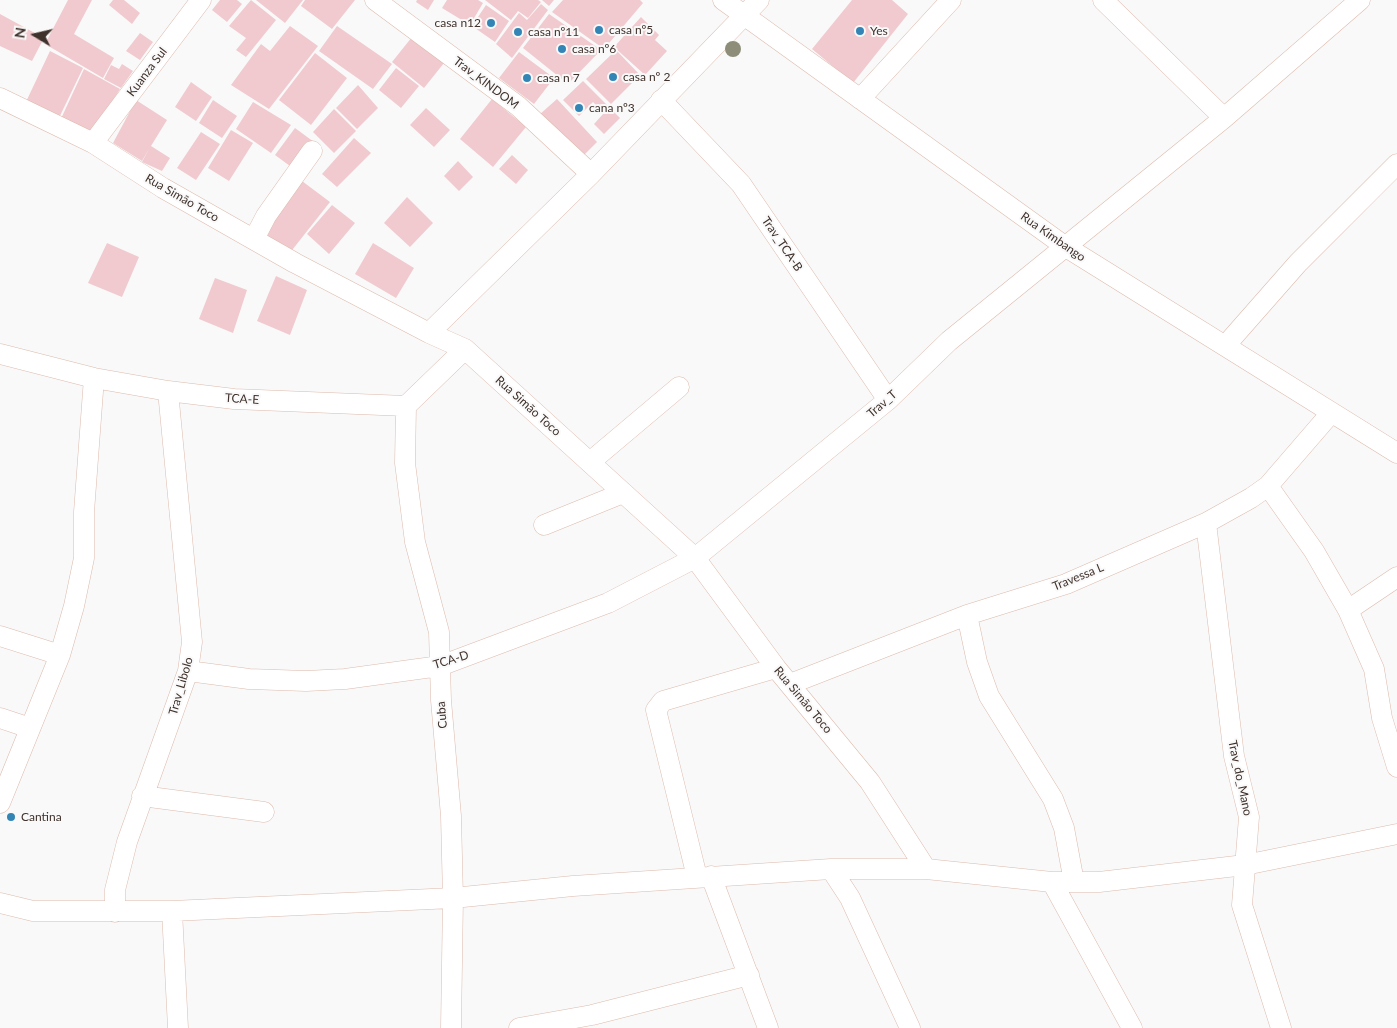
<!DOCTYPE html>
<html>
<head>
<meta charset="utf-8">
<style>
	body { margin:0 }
	#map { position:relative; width:1397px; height:1028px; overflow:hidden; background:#f9f9f9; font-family:Lato,sans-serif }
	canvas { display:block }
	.north { position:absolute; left:10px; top:10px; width:50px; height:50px; -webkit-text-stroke:4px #f9f9f9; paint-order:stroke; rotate:279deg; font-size:14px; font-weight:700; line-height:20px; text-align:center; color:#3f312b }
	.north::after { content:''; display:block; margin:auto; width:18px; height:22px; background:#3f312b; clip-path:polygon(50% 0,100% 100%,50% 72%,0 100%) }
</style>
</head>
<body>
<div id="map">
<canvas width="1397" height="1028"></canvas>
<div class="north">N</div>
</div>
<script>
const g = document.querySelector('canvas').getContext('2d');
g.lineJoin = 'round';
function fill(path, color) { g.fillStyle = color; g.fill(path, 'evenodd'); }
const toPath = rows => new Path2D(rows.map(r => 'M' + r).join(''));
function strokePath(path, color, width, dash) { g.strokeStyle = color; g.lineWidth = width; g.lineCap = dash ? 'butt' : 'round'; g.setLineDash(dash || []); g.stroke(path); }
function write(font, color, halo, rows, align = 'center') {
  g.font = font + ' Lato,sans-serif'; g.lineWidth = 4; g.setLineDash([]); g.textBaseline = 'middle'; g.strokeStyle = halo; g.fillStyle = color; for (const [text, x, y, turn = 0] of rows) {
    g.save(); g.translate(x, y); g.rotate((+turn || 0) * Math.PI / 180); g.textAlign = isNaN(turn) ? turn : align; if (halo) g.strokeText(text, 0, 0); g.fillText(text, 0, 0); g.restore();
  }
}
fill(toPath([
	[68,0,92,0,74,34,114,58,103,78,45,44],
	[113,0,124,0,140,13,132,24,109,5],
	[220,0,237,0,242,4,227,22,212,10],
	[251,0,276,20,246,57,236,50,246,38,229,26],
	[256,0,303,0,285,23],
	[305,0,355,0,332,29,301,6],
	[417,0,434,0,428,10,416,2],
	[447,0,478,0,483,3,470,25,442,8],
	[485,0,538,0,541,2,528,18,518,11,511,20],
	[542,0,554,0,549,6],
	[563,0,640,0,643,3,604,49,552,12],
	[852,0,892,0,908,14,853,83,812,49],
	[541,4,548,10,512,58,496,44,519,13,527,20],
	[486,5,509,21,495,42,472,26],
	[0,14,44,38,32,61,0,46],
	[549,14,601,50,568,84,523,48],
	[641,17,659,35,655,40,667,51,645,75,614,47],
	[290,26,318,46,269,109,231,85,261,44,270,51],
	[337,26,392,64,373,89,319,51],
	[140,33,153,42,140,60,126,51],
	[412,37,444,63,424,88,392,62],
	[616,50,640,75,611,104,586,79],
	[50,51,83,68,57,122,24,106],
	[519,52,554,78,534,104,499,78],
	[315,53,347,78,311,125,279,100],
	[122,64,133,71,121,88,104,79,111,65,119,69],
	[396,68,419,86,401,108,379,90],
	[84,69,120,89,89,138,59,123],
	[583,81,620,118,604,134,594,124,604,113,593,102,579,116,563,100],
	[191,82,212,97,196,121,175,107],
	[358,85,378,108,357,129,336,108],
	[492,99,526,127,493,167,460,139],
	[557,99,597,142,580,159,539,115],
	[136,100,167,120,151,146,170,158,162,171,142,162,149,149,142,161,113,143],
	[213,100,237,116,222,138,199,123],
	[253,102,291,125,271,153,236,129],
	[426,108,450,130,434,147,410,125],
	[334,109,356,131,334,153,313,132],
	[295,128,314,142,294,169,275,155],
	[231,130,253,143,229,181,208,168],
	[201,132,220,144,196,180,177,168],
	[354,138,371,153,337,187,322,174],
	[512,155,528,170,516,184,499,169],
	[458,161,473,177,459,191,444,176],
	[298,178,330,202,289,254,259,232],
	[407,197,433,223,410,247,384,223],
	[332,205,355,223,329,254,307,234],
	[107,243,139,257,122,297,88,283],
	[373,243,414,268,396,298,355,274],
	[276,276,307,290,290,335,257,321],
	[215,278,247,290,233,333,199,319]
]), '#f1cacf');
const street = toPath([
	[375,0,518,106,591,174],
	[723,0,1066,247,1397,453],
	[1103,0,1224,118],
	[0,98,93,143,163,188,295,263,429,333,465,349,695,558,776,668,870,782,926,869],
	[860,99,951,0],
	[661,100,741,184,888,400],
	[93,143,201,0],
	[254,239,266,216,312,151],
	[429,333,591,174,759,0],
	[1225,346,1298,263,1397,164],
	[0,354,94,378,168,391,234,399,406,406,465,349],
	[406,406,405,463,415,542,439,632,441,700,451,816,453,898,451,1028],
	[590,462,679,387],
	[1268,486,1314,551,1348,610,1374,669,1382,718,1397,767],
	[1206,523,1234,756,1249,817,1242,905,1281,1028],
	[544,525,623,493],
	[1348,610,1397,577],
	[967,615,977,662,989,696,1053,799,1064,828,1074,882],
	[0,636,60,655],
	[188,671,249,679,306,681,345,679,440,666,608,603,695,558,888,400,949,341,1224,118,1360,0],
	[790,684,967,615,1066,584,1206,523,1251,498,1268,486,1331,413],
	[0,718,30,728],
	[142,796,264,812],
	[0,803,60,655,74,606,84,558,84,512,94,378],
	[831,869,850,898,910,1028],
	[711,876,768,1028],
	[697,877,656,710,663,701,776,668],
	[1052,882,1132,1028],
	[0,903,33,911,172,911,453,898,573,886,831,869,926,869,1052,882,1099,882,1245,865,1397,834],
	[172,911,178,1028],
	[115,912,115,890,127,842,188,671,192,642,168,391],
	[519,1028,592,1015,749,975]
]);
strokePath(street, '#ddbaac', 21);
strokePath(street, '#fff', 20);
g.fillStyle = '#8d8d79';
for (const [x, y] of [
	[733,49]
]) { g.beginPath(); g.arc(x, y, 8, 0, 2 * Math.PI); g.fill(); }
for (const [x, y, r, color] of [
	[491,23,5,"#3385b6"],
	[599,30,5,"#3385b6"],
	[860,31,5,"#3385b6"],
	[518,32,5,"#3385b6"],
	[562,49,5,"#3385b6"],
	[613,77,5,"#3385b6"],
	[527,78,5,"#3385b6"],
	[579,108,5,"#3385b6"],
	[11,817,5,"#3385b6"]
]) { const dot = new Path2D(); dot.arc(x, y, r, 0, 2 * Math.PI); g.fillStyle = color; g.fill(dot); strokePath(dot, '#f9f9f9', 2); }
write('12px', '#3f312b', '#f9f9f9', [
	["casa n12",481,23,"right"],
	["casa nº5",609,30],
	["Yes",870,31],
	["casa nº11",528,32],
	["casa nº6",572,49],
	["casa nº 2",623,77],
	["casa n 7",537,78],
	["cana nº3",589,108],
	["Cantina",21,817]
], 'left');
write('12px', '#3f312b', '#f9f9f9', [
	["Kuanza Sul",147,72,-53],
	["Trav_KINDOM",486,83,37],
	["Rua Simão Toco",182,198,30],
	["Rua Kimbango",1053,237,35],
	["Trav_TCA-B",782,244,56],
	["TCA-E",242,399,4],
	["Trav_T",882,404,-41],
	["Rua Simão Toco",528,406,42],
	["Travessa L",1078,577,-22],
	["TCA-D",451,660,-17],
	["Trav_Libolo",181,686,-74],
	["Rua Simão Toco",803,700,50],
	["Cuba",442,715,-95],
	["Trav_do_Mano",1240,778,78]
]);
</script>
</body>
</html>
